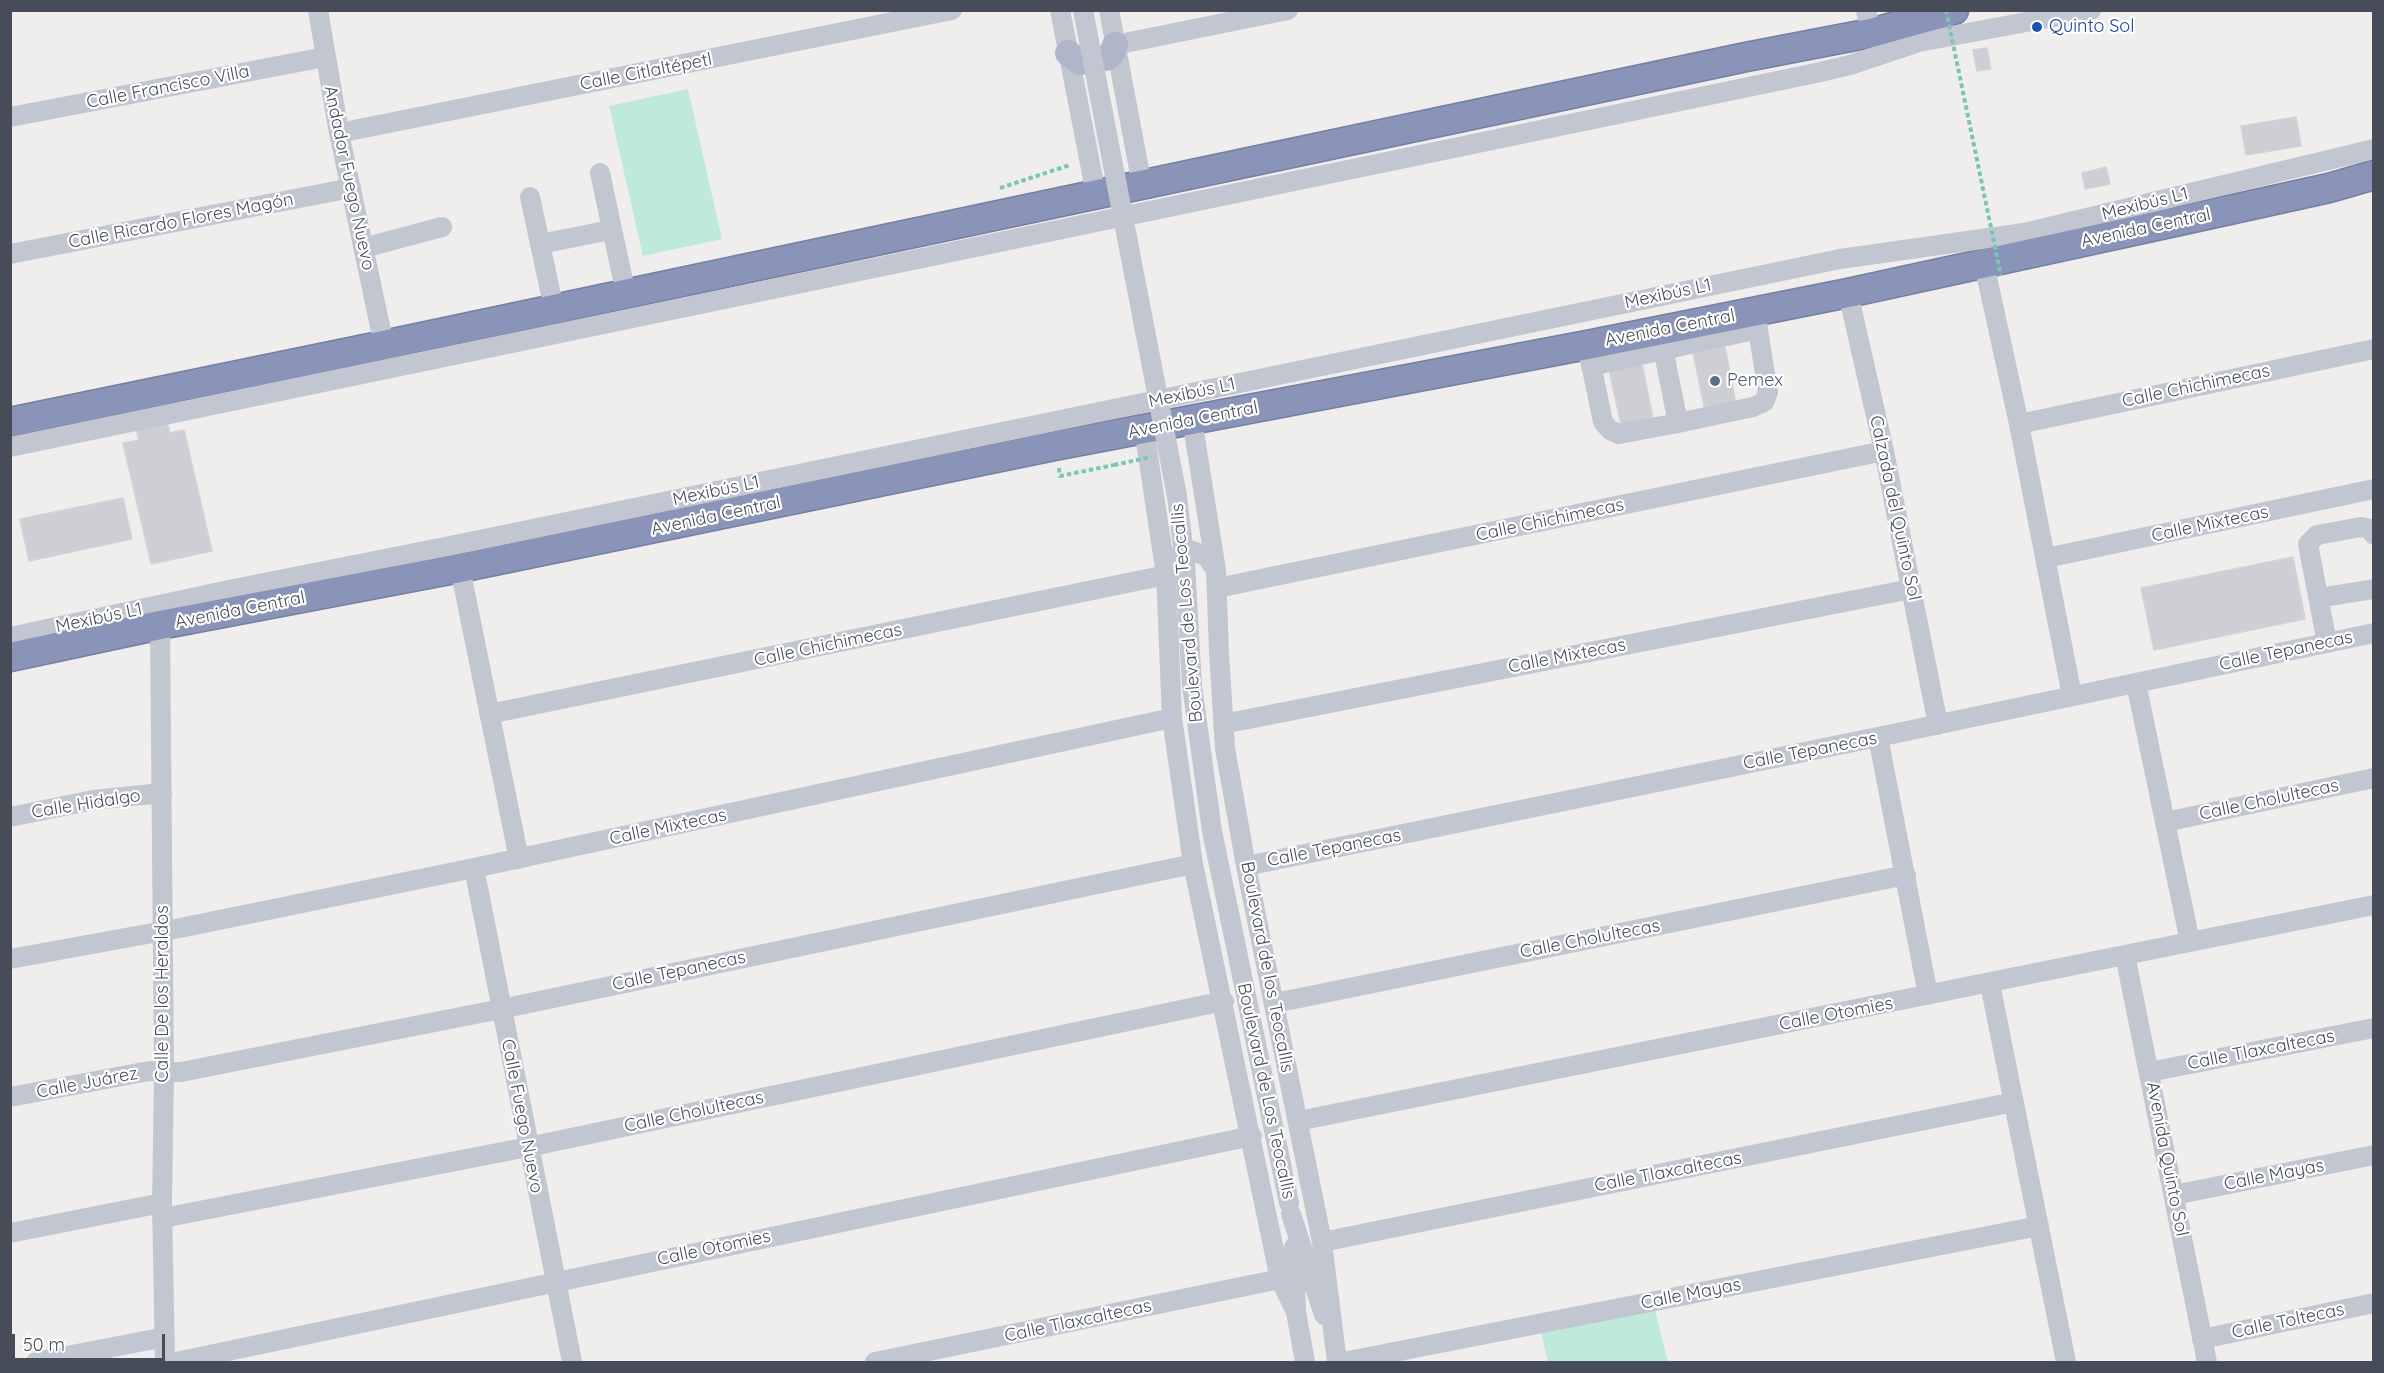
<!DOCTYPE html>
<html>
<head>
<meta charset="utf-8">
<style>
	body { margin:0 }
	#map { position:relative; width:2384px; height:1373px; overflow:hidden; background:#f0eeed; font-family:Quicksand,sans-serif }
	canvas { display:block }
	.frame { position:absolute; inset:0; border:12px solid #474c59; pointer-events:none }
	.scale { position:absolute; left:12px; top:1334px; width:153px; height:27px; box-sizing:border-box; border:3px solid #474c59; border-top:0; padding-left:8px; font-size:18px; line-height:21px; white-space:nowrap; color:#474c59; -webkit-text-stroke:4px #fff; paint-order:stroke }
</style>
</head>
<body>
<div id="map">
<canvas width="2384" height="1373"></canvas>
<div class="frame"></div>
<div class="scale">50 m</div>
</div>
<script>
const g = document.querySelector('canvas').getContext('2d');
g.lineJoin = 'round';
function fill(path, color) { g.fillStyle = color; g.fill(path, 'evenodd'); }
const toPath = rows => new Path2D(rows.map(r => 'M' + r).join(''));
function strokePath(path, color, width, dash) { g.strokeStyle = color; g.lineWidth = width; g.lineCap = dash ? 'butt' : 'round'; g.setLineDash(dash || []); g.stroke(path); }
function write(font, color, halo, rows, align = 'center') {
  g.font = font + ' Quicksand,sans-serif'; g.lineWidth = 4.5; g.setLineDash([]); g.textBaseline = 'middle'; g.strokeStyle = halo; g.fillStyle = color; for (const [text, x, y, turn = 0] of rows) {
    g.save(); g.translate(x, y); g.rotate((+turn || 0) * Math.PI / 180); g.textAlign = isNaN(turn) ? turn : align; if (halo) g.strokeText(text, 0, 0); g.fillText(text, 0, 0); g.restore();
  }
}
fill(toPath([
	[688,89,722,239,643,256,609,106],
	[1655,1309,1668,1362,1548,1362,1541,1332]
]), '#bfeadb');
const building = toPath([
	[1987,48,1991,69,1977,71,1973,50,1987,48],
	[2296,117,2301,146,2246,155,2241,126,2296,117],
	[2106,167,2110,184,2085,189,2082,173,2106,167],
	[1725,347,1737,409,1706,415,1693,353,1725,347],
	[1642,363,1654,424,1622,430,1609,370,1642,363],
	[166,419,170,433,184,430,212,551,151,564,123,443,139,440,135,426,166,419],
	[123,498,132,539,29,561,20,519,123,498],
	[2293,557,2305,619,2154,650,2141,588,2293,557]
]);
fill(building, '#ceced5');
strokePath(building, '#d2d2d8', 1.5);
const highway = toPath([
	[10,422,384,345,1746,57,1871,33,1954,10],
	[10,657,160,625,460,568,1054,446,1587,345,1848,293,2193,218,2329,188,2374,175]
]);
strokePath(highway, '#757fa4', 31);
strokePath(toPath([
	[1000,188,1070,165],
	[1059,468,1060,476,1114,465]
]), '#7ac5b3', 4, [4.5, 3]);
strokePath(toPath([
	[318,10,339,133,384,345],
	[1060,10,1096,194],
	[1109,10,1142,185],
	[1866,10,1871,33],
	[1115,45,1288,10],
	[10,117,325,57],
	[339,133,952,10],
	[600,173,626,294],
	[530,197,554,309],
	[540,244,611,230],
	[363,248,442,227],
	[10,254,351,188],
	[1984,264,2019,424,2072,696],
	[1848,293,1884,451,1938,725],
	[1661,338,1678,423],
	[1587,345,1603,422,1610,430,1619,434,1678,423,1753,407,1764,402,1768,392,1755,311],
	[1591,366,1758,329],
	[1192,419,1216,570,1219,653,1225,748,1246,866,1322,1242,1337,1362],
	[2019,424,2374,349],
	[1144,429,1166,575,1172,718,1193,864,1280,1279,1296,1312],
	[10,447,1816,73,1850,65,1919,42,2091,10],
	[2046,558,2374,489],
	[1169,561,1181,553,1193,551,1206,556,1216,570],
	[460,568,519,859],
	[1217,588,1884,451],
	[2318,598,2374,589],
	[160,625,164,1072,162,1203,165,1362],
	[10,637,229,590,455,545,1840,259,2024,233,2374,149],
	[2327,643,2308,544,2317,535,2361,527,2370,529,2374,535],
	[2136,683,2190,942],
	[489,714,1166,575],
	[1223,724,1911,589],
	[1878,737,1928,995],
	[10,817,93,800,162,793],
	[2165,822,2374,778],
	[1246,866,1878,737,2374,633],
	[474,868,572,1362],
	[2125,955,2207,1362],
	[10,959,180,928,474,868,1172,718],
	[1990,984,2066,1362],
	[1275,1003,1906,875],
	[2149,1072,2374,1028],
	[10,1097,149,1071,181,1072,501,1009,1193,864],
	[1298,1121,2374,905],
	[2174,1195,2374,1155],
	[1291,1214,1324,1315],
	[163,1218,528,1147,1224,1001],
	[10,1233,162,1203],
	[1322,1242,2014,1102],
	[1294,1247,1296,1312,1305,1362],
	[2202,1339,2374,1303],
	[36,1362,165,1337],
	[176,1362,1252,1136],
	[875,1362,1280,1279],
	[1343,1362,2039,1226]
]), '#c2c6d1', 20);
strokePath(toPath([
	[1068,53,1080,62,1106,58,1112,53,1115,45]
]), '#afb6ca', 26);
strokePath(highway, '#8994b8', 28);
strokePath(toPath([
	[1946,10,2001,276],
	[1114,465,1151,457]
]), '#7ac5b3', 4, [4.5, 3]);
strokePath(toPath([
	[1083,10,1177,496,1185,563,1192,686,1212,831,1289,1203]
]), '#c2c6d1', 20);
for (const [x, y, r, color] of [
	[2037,27,6,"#1a4fb4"],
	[1715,381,6,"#5c6f8a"]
]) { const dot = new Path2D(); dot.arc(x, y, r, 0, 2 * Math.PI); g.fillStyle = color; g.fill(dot); strokePath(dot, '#fff', 2); }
write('18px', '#164399', '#fff', [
	["Quinto Sol",2049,27]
], 'left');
write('18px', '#474c59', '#fff', [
	["Calle Citlaltépetl",646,72,-11],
	["Calle Francisco Villa",168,87,-11],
	["Andador Fuego Nuevo",349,178,78],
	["Mexibús L1",2145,204,-14],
	["Calle Ricardo Flores Magón",181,221,-11],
	["Avenida Central",2146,228,-12],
	["Mexibús L1",1668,294,-12],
	["Avenida Central",1670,328,-11],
	["Calle Chichimecas",2196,386,-12],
	["Mexibús L1",1192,393,-12],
	["Avenida Central",1193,420,-11],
	["Mexibús L1",716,491,-12],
	["Calzada del Quinto Sol",1895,508,78],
	["Avenida Central",716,516,-12],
	["Calle Chichimecas",1550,520,-12],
	["Calle Mixtecas",2210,524,-12],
	["Avenida Central",240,610,-11],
	["Boulevard de Los Teocallis",1187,613,-95],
	["Mexibús L1",99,618,-12],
	["Calle Chichimecas",828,645,-12],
	["Calle Tepanecas",2286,651,-12],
	["Calle Mixtecas",1567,656,-11],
	["Calle Tepanecas",1810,751,-11],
	["Calle Cholultecas",2269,800,-12],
	["Calle Hidalgo",86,804,-9],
	["Calle Mixtecas",668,827,-12],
	["Calle Tepanecas",1334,848,-11],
	["Calle Cholultecas",1590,939,-11],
	["Boulevard de los Teocallis",1267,967,79],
	["Calle Tepanecas",679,971,-12],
	["Calle De los Heraldos",163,994,-90],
	["Calle Otomies",1836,1014,-11],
	["Calle Tlaxcaltecas",2261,1050,-11],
	["Calle Juárez",87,1083,-11],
	["Boulevard de Los Teocallis",1266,1091,78],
	["Calle Cholultecas",694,1112,-12],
	["Calle Fuego Nuevo",522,1116,79],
	["Avenida Quinto Sol",2167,1159,79],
	["Calle Tlaxcaltecas",1668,1172,-11],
	["Calle Mayas",2274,1175,-11],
	["Calle Otomies",714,1248,-12],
	["Calle Mayas",1691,1294,-11],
	["Calle Tlaxcaltecas",1078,1321,-12],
	["Calle Toltecas",2288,1321,-12]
]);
write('18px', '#4e5e75', '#fff', [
	["Pemex",1727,381]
], 'left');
</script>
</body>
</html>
